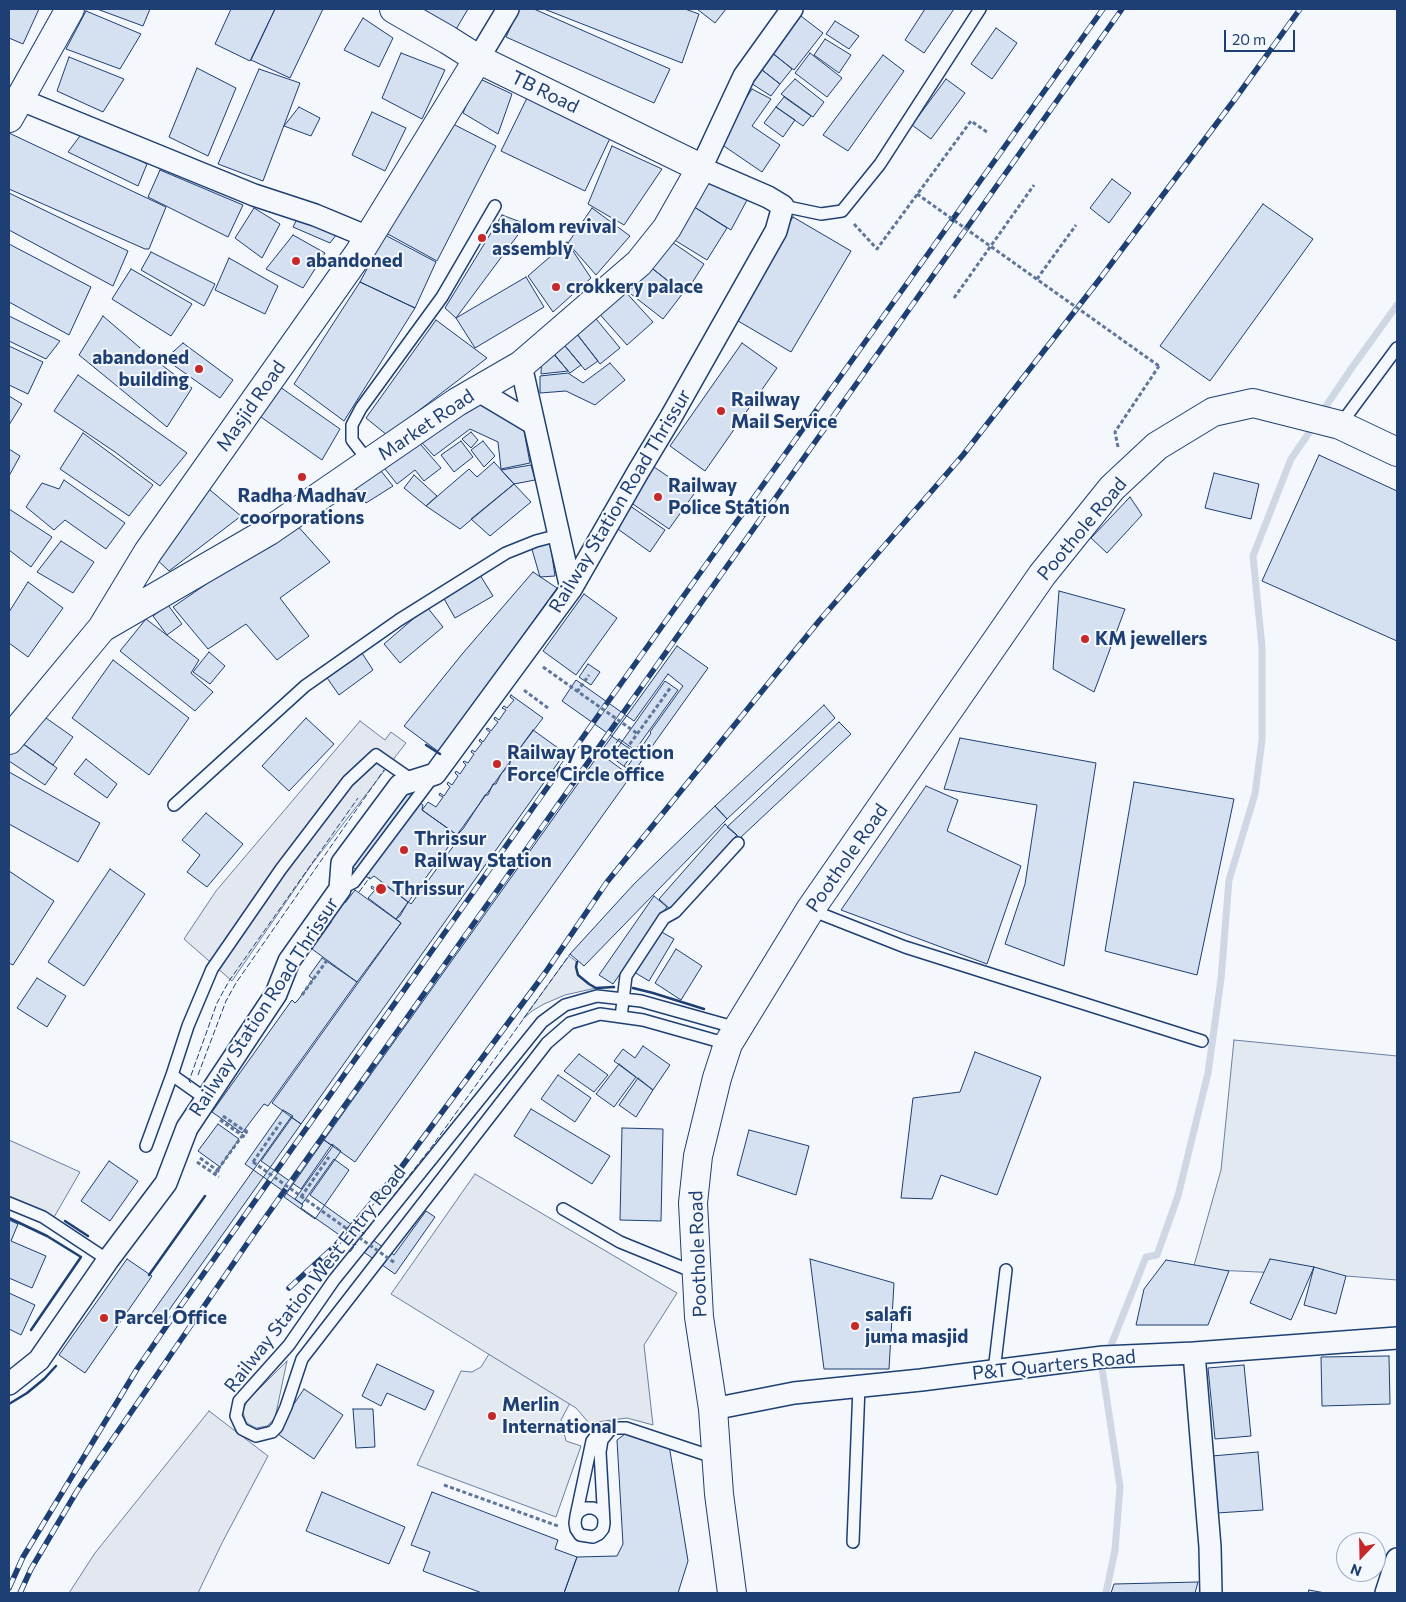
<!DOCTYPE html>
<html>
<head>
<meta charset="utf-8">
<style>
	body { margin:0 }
	#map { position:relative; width:1406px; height:1602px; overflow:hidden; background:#f4f7fb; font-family:Commissioner,sans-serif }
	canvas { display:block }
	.frame { position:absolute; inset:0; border:10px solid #1d3f73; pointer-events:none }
	.north { position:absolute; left:1336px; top:1532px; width:50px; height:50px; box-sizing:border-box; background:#f4f7fb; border:1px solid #9eadc5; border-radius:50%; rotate:201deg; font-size:14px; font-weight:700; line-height:20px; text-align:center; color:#1d3f73 }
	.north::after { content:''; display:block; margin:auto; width:18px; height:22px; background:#c62828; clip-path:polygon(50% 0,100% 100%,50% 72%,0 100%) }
	.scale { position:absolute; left:1224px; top:30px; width:71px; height:22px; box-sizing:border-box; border:2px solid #1d3f73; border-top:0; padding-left:6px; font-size:15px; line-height:18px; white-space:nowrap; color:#1d3f73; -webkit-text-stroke:4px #f4f7fb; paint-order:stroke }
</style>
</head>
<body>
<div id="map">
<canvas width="1406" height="1602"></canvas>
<div class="frame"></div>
<div class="north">N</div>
<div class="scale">20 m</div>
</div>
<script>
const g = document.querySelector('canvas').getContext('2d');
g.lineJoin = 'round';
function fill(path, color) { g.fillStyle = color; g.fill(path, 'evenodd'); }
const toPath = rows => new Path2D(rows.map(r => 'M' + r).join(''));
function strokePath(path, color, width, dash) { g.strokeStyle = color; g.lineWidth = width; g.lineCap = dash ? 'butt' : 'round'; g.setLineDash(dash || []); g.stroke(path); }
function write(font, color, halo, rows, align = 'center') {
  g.font = font + ' Commissioner,sans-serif'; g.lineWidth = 4; g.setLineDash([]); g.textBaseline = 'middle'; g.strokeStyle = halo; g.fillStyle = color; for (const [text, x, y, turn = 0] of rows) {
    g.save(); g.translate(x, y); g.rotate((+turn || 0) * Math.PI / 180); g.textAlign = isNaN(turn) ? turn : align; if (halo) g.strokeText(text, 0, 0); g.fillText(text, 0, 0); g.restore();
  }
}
const green = toPath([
	[569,956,577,962,576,967,578,975,583,980,596,988,565,995,544,1004,532,1011,523,1019,569,956],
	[1234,1040,1397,1056,1397,1280,1346,1276,1193,1269,1221,1170,1234,1040],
	[489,1354,570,1403,561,1420,566,1441,581,1446,556,1517,417,1465,461,1371,472,1372,481,1367,489,1354],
	[287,1361,275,1418,267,1426,256,1428,250,1425,246,1422,244,1416,243,1411,247,1401,287,1361]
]);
fill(green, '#e3e9f0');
strokePath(green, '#687fa3', 1);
const parking = toPath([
	[360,721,385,740,391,732,406,743,312,864,232,981,184,939,216,891,360,721],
	[9,1140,80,1172,53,1219,9,1200,9,1140],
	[475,1174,677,1293,644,1345,653,1425,627,1418,589,1423,576,1408,391,1294,475,1174],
	[209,1411,268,1456,222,1543,198,1593,69,1593,95,1553,209,1411]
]);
fill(parking, '#e3e8f0');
strokePath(parking, '#687fa3', 1);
strokePath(toPath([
	[1320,415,1351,369,1397,305],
	[1106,1593,1115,1550,1120,1487,1102,1368,1146,1257,1157,1255,1178,1196,1208,1073,1221,979,1229,880,1255,794,1262,740,1262,647,1253,556,1291,459,1315,424]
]), '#cfd7e4', 7);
const building = toPath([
	[9,9,39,9,23,44,9,38,9,9],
	[97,9,150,9,143,26,97,9],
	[231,9,275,9,250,61,215,44,231,9],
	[275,9,323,9,290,78,251,60,275,9],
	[419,9,468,9,455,31,419,9],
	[519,9,534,9,670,69,654,103,506,37,519,9],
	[544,9,685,9,699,14,682,63,544,9],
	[697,9,726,9,715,23,697,9],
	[925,9,954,9,924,53,905,40,925,9],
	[86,11,141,34,120,69,66,49,86,11],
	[797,13,823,33,794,70,768,50,797,13],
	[363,18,393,38,379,67,344,50,363,18],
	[835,21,859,36,849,49,826,34,835,21],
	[996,28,1017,43,992,79,971,64,996,28],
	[825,39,851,55,839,73,814,55,825,39],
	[769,50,792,69,780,84,757,66,769,50],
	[401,53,445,70,422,119,382,98,401,53],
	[810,53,842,78,827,97,795,73,810,53],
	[883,55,904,71,848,151,823,135,883,55],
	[69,57,124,79,103,112,57,91,69,57],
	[757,66,780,84,771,96,746,80,757,66],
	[197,68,236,88,208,156,169,137,197,68],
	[259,69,300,83,263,181,218,164,259,69],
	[478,78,512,94,498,134,463,113,478,78],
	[795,79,824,102,813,117,781,94,795,79],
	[946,79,965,93,931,139,912,125,946,79],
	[752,89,771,99,752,126,780,145,762,172,718,142,752,89],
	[784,97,811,116,803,126,776,107,784,97],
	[527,98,613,132,585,191,501,151,527,98],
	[299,107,320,118,311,136,284,126,299,107],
	[776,107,795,120,783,137,764,123,776,107],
	[372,112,406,128,385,171,352,155,372,112],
	[451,123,496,146,437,261,386,233,451,123],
	[83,132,147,164,138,186,68,152,83,132],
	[9,133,166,207,149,249,145,249,9,189,9,133],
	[612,146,662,169,624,225,588,204,612,146],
	[160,170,243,205,228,237,148,197,160,170],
	[704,177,747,200,731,230,688,203,704,177],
	[1112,179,1131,193,1109,223,1090,208,1112,179],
	[9,193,128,251,113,286,9,230,9,193],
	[688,203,727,228,707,260,668,236,688,203],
	[1263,204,1313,239,1210,381,1160,346,1263,204],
	[254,208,280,224,262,258,235,238,254,208],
	[592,208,630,236,596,275,568,243,592,208],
	[299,215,340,230,330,243,293,227,299,215],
	[502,215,526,224,456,318,445,308,502,215],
	[793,217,851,251,791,352,733,318,793,217],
	[293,235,325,253,303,288,266,269,293,235],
	[385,235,436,262,415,308,360,282,385,235],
	[666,238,704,264,685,294,644,262,666,238],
	[567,242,591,278,553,312,528,276,567,242],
	[9,244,91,287,69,335,9,302,9,244],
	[151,252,215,284,204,306,141,270,151,252],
	[229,258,278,286,265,314,215,290,229,258],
	[644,262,683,293,663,319,622,287,644,262],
	[131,269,192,304,171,336,112,299,131,269],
	[526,277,544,307,475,348,456,318,526,277],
	[360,282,415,308,344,421,294,384,360,282],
	[622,288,653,322,627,345,596,310,622,288],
	[592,314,620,348,600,364,573,329,592,314],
	[9,316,60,341,46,359,9,341,9,316],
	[103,316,146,353,192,388,167,427,79,355,103,316],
	[436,320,487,358,387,435,366,418,436,320],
	[573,329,598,361,585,370,560,340,573,329],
	[561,341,581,365,570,373,549,349,561,341],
	[183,343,233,380,220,398,165,359,183,343],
	[742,343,777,368,705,471,670,446,742,343],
	[9,346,43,362,28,394,9,385,9,346],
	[551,350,568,371,541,374,542,354,551,350],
	[610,363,625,380,595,405,566,391,540,393,540,376,568,373,583,383,610,363],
	[78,375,187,453,160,486,115,452,54,411,78,375],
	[280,387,340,429,322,460,258,415,280,387],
	[9,396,22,404,9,425,9,396],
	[470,399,523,426,530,463,501,469,498,442,470,429,434,456,414,434,470,399],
	[471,432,478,440,471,448,462,439,471,432],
	[83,433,153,485,129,516,60,469,83,433],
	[415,438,441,468,424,481,415,470,397,484,381,464,415,438],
	[461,441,473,457,454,472,441,455,461,441],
	[483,441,495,456,484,467,471,450,483,441],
	[9,449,20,456,9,476,9,449],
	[1319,455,1397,491,1397,641,1262,581,1319,455],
	[494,462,514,484,460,529,426,506,469,469,477,477,494,462],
	[531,465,535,480,514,484,501,470,531,465],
	[377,466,393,486,366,503,352,483,377,466],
	[654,467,694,494,669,529,630,502,654,467],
	[1214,473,1259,484,1251,519,1205,508,1214,473],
	[414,475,437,496,426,506,404,488,414,475],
	[64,480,125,523,106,549,65,520,54,530,26,507,42,483,59,489,64,480],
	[514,484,531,502,490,536,471,519,514,484],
	[204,485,241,516,169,571,151,554,204,485],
	[1130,497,1142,515,1107,553,1091,538,1130,497],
	[623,501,665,530,650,552,608,522,623,501],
	[9,509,52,537,31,567,9,550,9,509],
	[295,523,330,562,280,598,309,636,277,660,246,624,208,649,173,607,295,523],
	[61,541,94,562,73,593,37,572,61,541],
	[550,542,555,576,540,577,531,546,550,542],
	[533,572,557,588,439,752,404,726,463,653,533,572],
	[480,575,493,596,455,618,443,597,480,575],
	[28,582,63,608,28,657,9,643,9,612,28,582],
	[1059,591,1125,609,1094,692,1053,669,1059,591],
	[584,594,617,618,576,675,543,651,584,594],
	[168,605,182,624,167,635,153,616,168,605],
	[427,607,443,627,400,663,384,644,427,607],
	[146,619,199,660,191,673,213,692,195,711,120,651,146,619],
	[677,646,708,668,633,773,624,766,678,690,665,681,611,757,602,750,677,646],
	[360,650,373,670,339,695,325,675,360,650],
	[209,652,225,666,210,684,193,672,209,652],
	[113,660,189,718,149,775,72,718,113,660],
	[588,664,600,672,591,685,579,677,588,664],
	[668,674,683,686,650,732,651,733,637,754,562,701,576,680,634,721,668,674],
	[511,695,543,718,510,761,510,764,501,774,496,784,493,784,488,795,485,795,463,829,457,835,422,810,428,802,436,807,443,797,439,795,440,793,444,796,450,787,447,784,448,782,452,785,458,776,455,773,456,771,460,774,466,765,463,762,464,761,468,763,474,754,471,752,472,750,475,752,482,743,479,741,480,739,483,742,490,732,486,729,488,728,491,731,498,722,494,719,495,717,499,720,506,710,502,708,504,706,507,708,514,700,510,697,511,695],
	[824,705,835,718,727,819,715,806,824,705],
	[36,711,73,737,53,765,15,738,36,711],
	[306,718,334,744,289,791,262,766,306,718],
	[839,722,851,734,740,838,727,827,839,722],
	[533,730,565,753,301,1124,272,1103,401,923,396,919,533,730],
	[960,738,1096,763,1064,966,1005,944,1025,884,1037,805,944,789,960,738],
	[16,739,57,768,45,785,9,761,9,750,16,739],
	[619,739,638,752,624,771,606,758,619,739],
	[602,750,633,773,355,1162,324,1140,602,750],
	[86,759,117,784,107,798,74,774,86,759],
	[9,772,100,823,78,862,9,824,9,772],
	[1134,782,1234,799,1197,975,1105,951,1134,782],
	[926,786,958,800,947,831,1021,866,987,964,841,910,926,786],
	[402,789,423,805,422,810,460,837,411,904,374,876,370,879,348,864,402,789],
	[715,806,727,819,584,966,570,954,634,884,715,806],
	[206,813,243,844,207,887,187,872,200,855,182,840,206,813],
	[725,824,737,835,671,910,659,899,725,824],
	[110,869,145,894,84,986,48,962,110,869],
	[9,871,54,901,13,965,9,963,9,871],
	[381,882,408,902,400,916,396,919,368,898,375,890,371,888,372,886,376,889,381,882],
	[355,890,401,923,357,982,312,949,332,921,327,917,340,899,345,903,355,890],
	[654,896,667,907,613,984,599,975,654,896],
	[658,930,674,939,649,981,634,972,658,930],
	[676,949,702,966,681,1000,655,983,676,949],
	[322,958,357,982,268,1106,264,1104,242,1133,212,1112,292,1000,295,1003,298,1000,313,979,309,976,322,958],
	[37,978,66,996,47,1027,17,1008,37,978],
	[643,1046,670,1065,653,1090,614,1061,623,1049,635,1058,643,1046],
	[975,1052,1041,1077,997,1195,941,1175,932,1199,901,1198,913,1098,960,1092,975,1052],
	[579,1054,608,1075,594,1092,564,1071,579,1054],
	[619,1064,636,1077,614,1107,596,1094,619,1064],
	[558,1075,591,1098,575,1122,541,1099,558,1075],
	[638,1078,653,1090,636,1117,619,1105,638,1078],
	[531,1109,610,1156,592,1184,514,1136,531,1109],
	[283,1110,293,1116,261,1161,301,1189,332,1144,341,1151,310,1195,394,1255,426,1211,435,1217,395,1274,301,1208,303,1205,245,1164,283,1110],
	[291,1117,301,1124,162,1320,152,1313,291,1117],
	[218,1124,239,1139,220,1167,198,1151,218,1124],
	[622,1128,663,1129,661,1221,620,1220,622,1128],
	[749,1130,809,1146,796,1195,737,1175,749,1130],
	[324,1140,333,1146,295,1199,302,1204,334,1159,349,1170,315,1219,284,1197,324,1140],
	[109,1161,138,1181,110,1221,81,1201,109,1161],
	[9,1220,18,1224,11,1241,46,1256,32,1288,9,1278,9,1220],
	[127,1259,152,1276,85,1373,59,1355,127,1259],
	[810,1259,894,1283,889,1369,824,1369,810,1259],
	[1270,1259,1314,1267,1291,1320,1250,1303,1270,1259],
	[1166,1260,1229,1271,1208,1325,1136,1325,1144,1289,1166,1260],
	[1314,1267,1346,1276,1336,1314,1304,1305,1314,1267],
	[9,1293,35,1305,21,1335,9,1329,9,1293],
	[1389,1356,1390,1404,1322,1406,1321,1357,1389,1356],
	[377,1364,434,1391,425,1410,387,1393,381,1406,362,1396,377,1364],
	[1244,1365,1251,1436,1215,1439,1208,1368,1244,1365],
	[304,1389,343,1415,314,1459,275,1432,304,1389],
	[353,1409,373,1409,375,1447,356,1448,353,1409],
	[629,1431,669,1445,688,1561,678,1593,564,1593,577,1557,617,1556,623,1544,617,1440,629,1431],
	[1258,1452,1263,1510,1217,1513,1212,1456,1258,1452],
	[322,1492,405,1527,389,1564,306,1531,322,1492],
	[432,1492,558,1540,555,1549,577,1557,564,1593,482,1593,423,1571,430,1552,411,1545,432,1492],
	[1198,1582,1195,1593,1111,1593,1114,1584,1198,1582],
	[1309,1590,1325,1593,1308,1593,1309,1590]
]);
fill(building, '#d5e0f0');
strokePath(building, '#1d3f73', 1);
const lane = toPath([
	[783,206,821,214,842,211,880,164,980,9],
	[1340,425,1397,348],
	[369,462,352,440,352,425,361,408,442,297,495,206],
	[174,805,305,686,399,620,506,553,536,541,559,535],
	[340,889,354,882,432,778],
	[811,910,905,947,1202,1041],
	[621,1017,626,976,664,918,675,912,738,843],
	[728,1044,643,1020,600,1014,570,1023,547,1043,302,1359,286,1407,277,1427,272,1432,256,1436,242,1429,236,1416,239,1401,289,1345,334,1280,542,1022,565,1005,597,996,641,1001,737,1028],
	[172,1075,206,1099],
	[146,1146,172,1075,188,1026,212,969,281,869,348,781,376,755,412,780],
	[9,1203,43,1217,108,1260],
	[563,1209,620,1242,696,1273],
	[994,1371,1006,1270],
	[576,1516,592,1441,598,1433,611,1428,626,1428,716,1458],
	[603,1516,599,1511,593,1508,586,1508,580,1511,576,1516,575,1523,576,1529,580,1535,593,1537,599,1534,603,1529,604,1523,600,1452,602,1440,611,1429],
	[853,1542,859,1386]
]);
const street = toPath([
	[478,59,508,9],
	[19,99,254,195,315,215,368,237],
	[521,365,571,589],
	[477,390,534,424],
	[1194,1353,1210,1547,1211,1593],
	[9,1384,39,1360,108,1260,166,1183,187,1128,276,994,289,961,340,889,342,863,400,785,435,774,571,589,638,472,671,417,776,231,783,206,768,197,701,168,744,76,792,9],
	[713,1409,794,1393,921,1380,1103,1357,1194,1353,1397,1338],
	[1386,1593,1397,1559]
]);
const secondary = toPath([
	[9,118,70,9],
	[102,628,269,531,457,402,521,365,639,263,667,228,701,168,478,59,448,40,394,9],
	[9,740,102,628,148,552,359,253,478,59],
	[732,1593,719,1494,713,1409,699,1317,693,1203,698,1156,717,1078,728,1044,810,910,1042,575,1112,488,1157,446,1213,412,1253,403,1340,425,1397,452]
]);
strokePath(lane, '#1d3f73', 14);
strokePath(street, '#1d3f73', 24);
strokePath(secondary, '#1d3f73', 30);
strokePath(toPath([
	[854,224,877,249,971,121,987,132],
	[1037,279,1076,225],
	[954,298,1034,185],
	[1118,447,1115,432,1159,366],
	[526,690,525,691,548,708],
	[577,692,589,675],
	[622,755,671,687],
	[302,995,328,959],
	[223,1116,249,1134],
	[220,1120,246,1138],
	[200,1158,221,1173],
	[197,1162,219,1177],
	[253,1162,281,1122],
	[214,1175,247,1129],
	[301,1197,329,1157],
	[444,1485,558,1526]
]), '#5e769c', 3, [4, 2.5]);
strokePath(lane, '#f4f7fb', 11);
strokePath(street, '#f4f7fb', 21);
strokePath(secondary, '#f4f7fb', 28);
const rail = toPath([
	[289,1288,336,1245,400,1169,545,973,607,882,819,621,963,455,1099,280,1235,99,1300,9],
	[9,1588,23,1557,71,1478,137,1369,168,1324,600,713,1103,9],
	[20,1593,31,1569,77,1491,253,1235,1122,9]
]);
strokePath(rail, '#1d3f73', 5.5);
strokePath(rail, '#f4f7fb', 4, [11]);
strokePath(toPath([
	[917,194,1159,366],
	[543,667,638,734],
	[253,1162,395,1263]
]), '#5e769c', 3, [4, 2.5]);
strokePath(toPath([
	[359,892,370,877],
	[198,1075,226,1001,236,983,384,770],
	[191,1083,189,1081,217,1003,229,981,358,798],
	[362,1236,433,1145,570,954],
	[350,1252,356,1244]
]), '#1d3f73', 1, [6, 2.5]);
strokePath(toPath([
	[426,745,440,754],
	[577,962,576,967,578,975,589,984,596,988,614,987],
	[633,988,653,993,704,1009],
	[9,1218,47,1236,81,1257,31,1330],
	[65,1221,88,1236],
	[149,1275,205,1196],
	[9,1404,27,1393,44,1379,56,1366]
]), '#1d3f73', 2.5);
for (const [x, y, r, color] of [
	[482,238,5,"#c62828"],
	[296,261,5,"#c62828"],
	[556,287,5,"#c62828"],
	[199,369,5,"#c62828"],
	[721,411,5,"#c62828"],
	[302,477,5,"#c62828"],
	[658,497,5,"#c62828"],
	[1085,639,5,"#c62828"],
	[497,764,5,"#c62828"],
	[404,850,5,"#c62828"],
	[381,889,6,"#c62828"],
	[104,1318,5,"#c62828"],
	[855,1326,5,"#c62828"],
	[492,1416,5,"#c62828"]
]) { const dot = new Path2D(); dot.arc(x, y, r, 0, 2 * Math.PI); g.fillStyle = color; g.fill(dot); strokePath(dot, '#f4f7fb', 2); }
write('19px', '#1d3f73', '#f4f7fb', [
	["TB Road",545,92,26],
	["Masjid Road",251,406,-55],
	["Market Road",426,425,-34],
	["Railway Station Road Thrissur",620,501,-59],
	["Poothole Road",1082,529,-50],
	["Poothole Road",847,858,-55],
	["Railway Station Road Thrissur",264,1007,-57],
	["Poothole Road",698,1254,-92],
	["Railway Station West Entry Road",315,1279,-52],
	["P&T Quarters Road",1054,1365,-6]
]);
write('bold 19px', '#1d3f73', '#f4f7fb', [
	["shalom revival",492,227],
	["assembly",492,249],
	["abandoned",306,261],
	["crokkery palace",566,287],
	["abandoned",189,358,"right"],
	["building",189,380,"right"],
	["Railway",731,400],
	["Mail Service",731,422],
	["Railway",668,486],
	["Police Station",668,508],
	["Radha Madhav",302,496,"center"],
	["coorporations",302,518,"center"],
	["KM jewellers",1095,639],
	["Railway Protection",507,753],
	["Force Circle office",507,775],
	["Thrissur",414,839],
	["Railway Station",414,861],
	["Thrissur",392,889],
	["salafi",865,1315],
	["juma masjid",865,1337],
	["Parcel Office",114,1318],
	["Merlin",502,1405],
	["International",502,1427]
], 'left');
</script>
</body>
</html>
